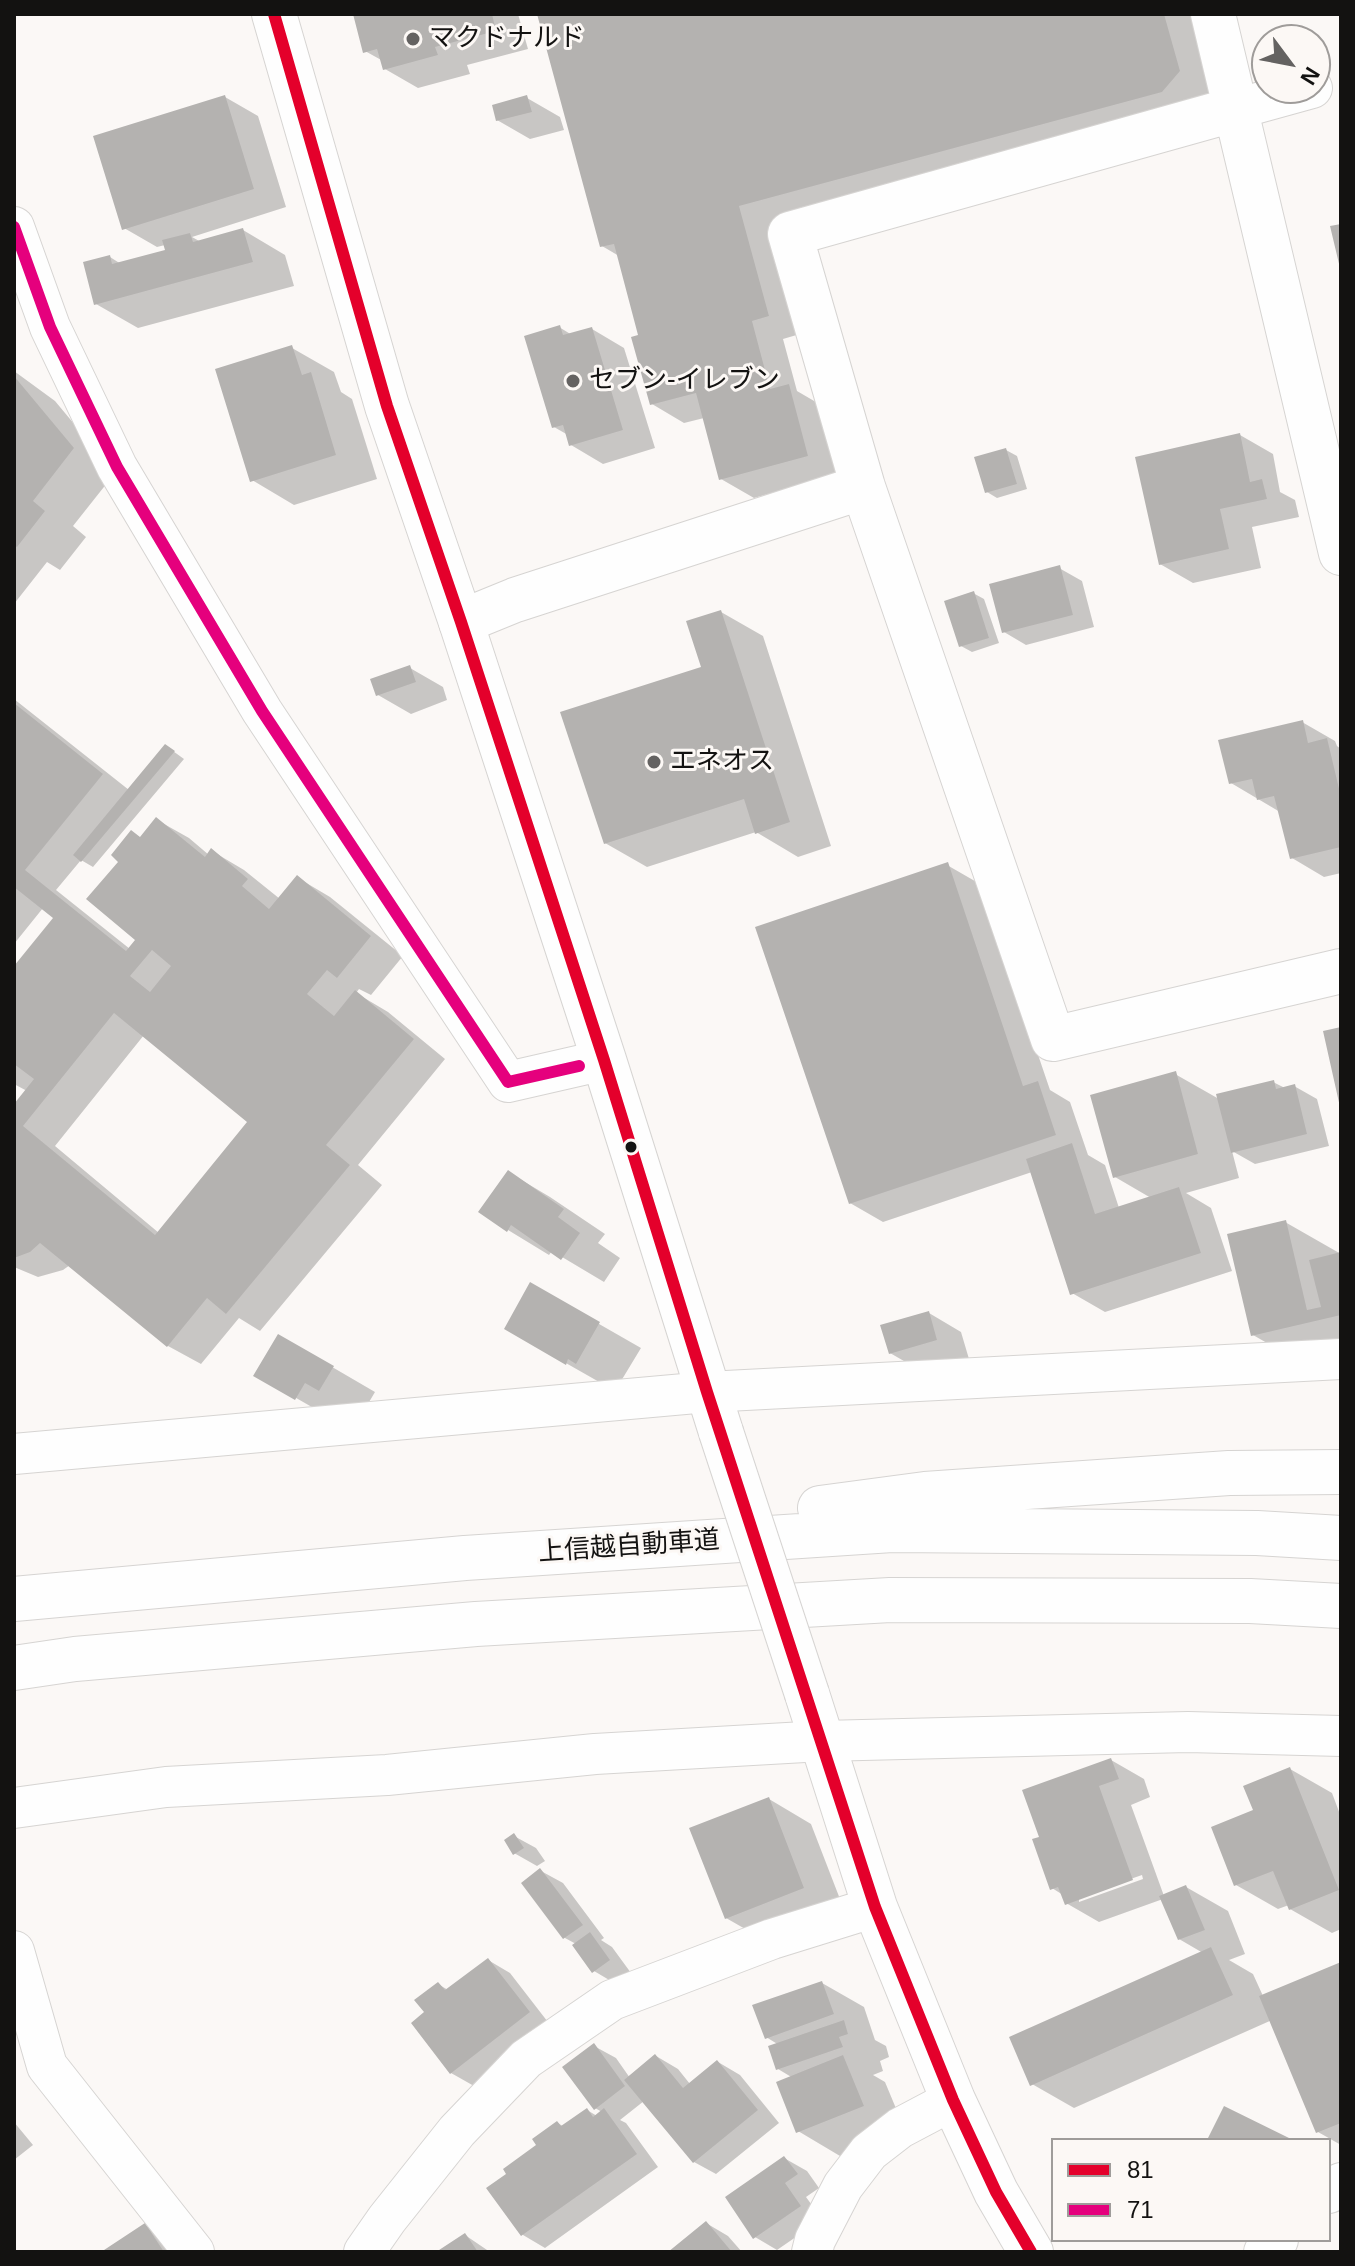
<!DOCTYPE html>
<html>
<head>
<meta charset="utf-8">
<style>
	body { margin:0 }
	#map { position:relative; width:1355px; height:2266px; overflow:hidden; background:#fbf8f6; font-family:Arial,sans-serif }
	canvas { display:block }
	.frame { position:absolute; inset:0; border:16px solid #131211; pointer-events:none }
	.legend { position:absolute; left:1051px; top:2138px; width:280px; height:104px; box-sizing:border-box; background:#fcf8f5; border:2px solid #9f9c9a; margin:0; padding:10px 14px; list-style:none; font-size:24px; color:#131211 }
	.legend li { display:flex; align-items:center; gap:16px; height:40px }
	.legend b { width:40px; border:2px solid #9f9c9a }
	.north { position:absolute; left:1251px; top:24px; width:80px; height:80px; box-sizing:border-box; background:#fcf8f5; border:2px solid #9f9c9a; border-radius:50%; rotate:122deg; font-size:22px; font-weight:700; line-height:32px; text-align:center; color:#131211 }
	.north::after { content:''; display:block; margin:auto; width:28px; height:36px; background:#646261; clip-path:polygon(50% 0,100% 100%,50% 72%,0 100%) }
</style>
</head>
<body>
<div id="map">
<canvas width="1355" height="2266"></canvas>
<div class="frame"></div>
<ul class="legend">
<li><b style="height:10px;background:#e4002b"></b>81</li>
<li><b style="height:10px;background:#e5007d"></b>71</li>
</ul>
<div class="north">N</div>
</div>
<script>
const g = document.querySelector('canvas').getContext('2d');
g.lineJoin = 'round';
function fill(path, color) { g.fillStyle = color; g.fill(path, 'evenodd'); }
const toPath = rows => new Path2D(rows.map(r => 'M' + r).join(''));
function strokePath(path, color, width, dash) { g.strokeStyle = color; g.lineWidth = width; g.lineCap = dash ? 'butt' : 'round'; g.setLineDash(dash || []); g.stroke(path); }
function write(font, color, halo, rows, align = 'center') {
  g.font = font + ' Arial,"Noto Sans JP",sans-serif'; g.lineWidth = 6; g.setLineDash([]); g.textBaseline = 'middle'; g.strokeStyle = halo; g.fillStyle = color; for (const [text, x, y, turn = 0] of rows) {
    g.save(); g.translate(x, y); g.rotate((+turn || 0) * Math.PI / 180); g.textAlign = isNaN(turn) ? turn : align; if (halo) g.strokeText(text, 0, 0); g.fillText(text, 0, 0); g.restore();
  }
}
fill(toPath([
	[355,14,518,14,528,49,467,65,470,74,418,88,385,69,383,61,365,51],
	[539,14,1191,14,1212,90,1195,110,771,225,800,334,783,339,797,391,821,405,840,474,754,498,721,479,704,418,684,423,652,404,641,337,619,256,602,246],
	[225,97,258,116,286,207,192,237,201,242,243,230,285,255,294,286,138,328,96,304,110,257,121,264,167,251,165,245,157,247,124,228],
	[527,98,560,117,564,130,530,139,497,120],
	[559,327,572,335,592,329,624,348,655,448,603,464,571,445,568,435,554,427],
	[292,348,334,372,341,392,352,399,377,479,294,505,252,480],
	[14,371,55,401,115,473,73,526,86,537,60,570,47,562,14,604],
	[1240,435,1273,454,1280,492,1295,500,1299,517,1252,527,1261,568,1193,583,1160,564],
	[1006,450,1017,456,1027,489,997,498,987,492],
	[1059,568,1082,581,1094,627,1026,645,1004,632],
	[973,593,984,599,999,643,972,652,961,646],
	[721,612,763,636,831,846,798,857,756,832,647,867,605,843,703,668],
	[410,668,443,687,447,700,411,714,378,695],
	[14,699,129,790,166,746,184,759,93,867,81,860,56,890,130,949,137,939,142,838,157,820,189,838,209,855,212,851,244,870,280,899,298,878,330,897,403,956,371,995,359,989,356,993,388,1012,445,1059,358,1165,382,1185,260,1331,239,1318,201,1364,168,1346,70,1265,63,1270,38,1277,14,1267,14,1108,27,1091,14,1084,14,970,56,918,43,908,14,944],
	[144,1035,250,1122,159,1233,55,1146],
	[1302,722,1335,741,1337,746,1341,749,1341,873,1324,877,1292,858,1280,812,1231,783],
	[947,865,980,884,1050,1090,1070,1102,1088,1155,1105,1165,1119,1208,1151,1198,1115,1177,1175,1074,1219,1099,1273,1082,1285,1088,1294,1086,1317,1099,1329,1146,1255,1164,1232,1151,1239,1178,1186,1193,1211,1208,1232,1271,1105,1312,1072,1293,1032,1172,883,1222,850,1203],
	[508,1172,550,1197,605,1234,598,1243,620,1258,604,1282,552,1251,549,1255,508,1230],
	[1285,1222,1341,1254,1341,1359,1309,1367,1253,1335],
	[531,1285,641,1348,618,1386,608,1387,506,1329],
	[929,1313,961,1332,969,1359,923,1372,890,1353],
	[279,1336,375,1392,362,1414,338,1422,256,1375],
	[1111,1760,1144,1779,1150,1797,1131,1805,1164,1896,1186,1887,1228,1911,1245,1954,1229,1960,1253,1974,1263,1996,1341,1965,1341,2145,1318,2132,1272,2020,1074,2108,1032,2084,1203,1953,1179,1939,1163,1899,1099,1922,1066,1903,1063,1895,1052,1888,1041,1838],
	[1142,1875,1143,1879,1079,1902,1079,1897],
	[1290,1769,1332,1793,1341,1817,1341,1929,1332,1933,1290,1909,1289,1905,1278,1909,1236,1885,1255,1811],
	[769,1799,811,1824,845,1912,768,1942,726,1918],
	[514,1836,536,1848,545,1861,537,1866,514,1853],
	[541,1871,563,1883,604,1938,601,1940,612,1947,631,1973,616,1984,594,1971,576,1944,565,1938],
	[488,1960,510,1973,551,2026,474,2086,451,2073,413,2023,427,2013,438,1984,448,1990],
	[822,1983,864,2007,875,2040,886,2046,889,2057,880,2061,883,2071,873,2075,885,2082,905,2130,840,2156,798,2131,793,2078,778,2069,779,2045,766,2037],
	[594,2046,616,2058,630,2078,656,2056,678,2069,690,2084,718,2062,740,2075,779,2123,716,2174,694,2162,644,2101,620,2120,626,2123,658,2167,545,2248,523,2235,489,2188,509,2174,558,2123,564,2127,587,2110,597,2116,602,2112,595,2108],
	[14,2122,33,2145,14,2160],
	[784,2158,807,2171,819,2188,806,2197,822,2219,777,2250,755,2237],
	[706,2223,728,2236,742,2252,671,2252],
	[145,2225,167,2238,176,2252,105,2252],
	[465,2235,490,2252,439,2252]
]), '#0003');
fill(toPath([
	[353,14,492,14,496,31,435,47,438,55,383,70,377,49,363,53],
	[537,14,1164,14,1180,71,1162,92,739,206,769,316,752,321,770,389,789,384,808,456,719,480,696,393,650,405,631,337,638,335,614,244,600,247],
	[225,95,254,189,122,230,93,136],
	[527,95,532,112,496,121,492,105],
	[1341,224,1341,268,1340,268,1330,226],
	[243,228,253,262,94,305,83,262,110,255,112,264,165,250,162,240,190,233,193,242],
	[560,325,563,335,592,327,623,430,569,446,563,425,552,428,524,336],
	[292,345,302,375,311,372,336,455,250,482,215,369],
	[14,376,74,448,33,501,45,511,17,547,14,545],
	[1240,433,1250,482,1262,479,1267,499,1220,509,1229,549,1159,565,1135,457],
	[1006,448,1017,484,985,493,974,457],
	[1060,565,1073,615,1002,633,989,584],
	[974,591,989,638,959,647,944,601],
	[721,610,790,822,755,834,744,799,604,844,560,712,701,667,686,621],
	[410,665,416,682,376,696,370,679],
	[14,703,103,774,25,870,126,951,135,940,86,899,118,862,111,855,131,830,140,837,156,817,205,857,211,848,248,879,242,886,269,909,297,875,371,936,337,978,327,970,307,994,334,1016,355,990,414,1039,326,1145,350,1165,226,1314,207,1298,167,1347,40,1243,30,1252,14,1258,14,1104,34,1079,14,1064,14,966,53,918,14,887],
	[152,950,171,966,150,992,130,976],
	[114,1013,247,1122,155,1235,23,1126],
	[1303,720,1308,743,1327,738,1341,797,1341,847,1290,859,1274,796,1257,800,1252,779,1229,784,1218,740],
	[165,744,175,751,81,862,73,855],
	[948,862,1023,1086,1038,1081,1056,1135,849,1204,755,927],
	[1341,1027,1341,1107,1340,1107,1323,1031],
	[1176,1071,1198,1154,1113,1178,1090,1095],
	[1274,1080,1276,1089,1295,1084,1307,1134,1231,1153,1216,1094],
	[1072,1143,1095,1214,1179,1187,1201,1253,1070,1295,1026,1159],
	[508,1170,564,1209,558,1217,580,1233,561,1260,511,1225,507,1232,478,1212],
	[1286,1220,1307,1310,1321,1307,1309,1260,1341,1252,1341,1315,1251,1336,1227,1234],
	[530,1282,600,1322,576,1364,568,1359,566,1365,504,1329],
	[929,1311,937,1340,889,1354,880,1325],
	[278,1334,334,1366,319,1391,305,1383,295,1400,253,1376],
	[1111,1758,1119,1779,1099,1786,1133,1880,1065,1905,1058,1887,1050,1890,1032,1839,1039,1837,1022,1790],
	[1290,1767,1339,1890,1289,1910,1273,1871,1234,1886,1211,1827,1253,1810,1243,1786],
	[769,1797,804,1888,725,1919,689,1828],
	[514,1833,524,1848,513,1855,504,1840],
	[540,1868,583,1925,563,1939,521,1883],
	[1186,1885,1205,1930,1178,1940,1159,1896],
	[590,1932,610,1960,592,1973,572,1945],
	[1211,1947,1233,1995,1030,2086,1009,2037],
	[488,1958,530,2012,450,2074,411,2023,424,2012,414,2000,438,1982,445,1990],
	[1341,1962,1341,2123,1316,2133,1259,1996],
	[822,1981,834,2014,765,2039,752,2005],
	[844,2020,848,2034,839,2037,843,2047,776,2070,768,2046],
	[594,2043,625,2086,594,2110,562,2067],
	[655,2054,683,2088,717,2060,758,2110,693,2163,624,2080],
	[843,2055,864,2106,796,2133,776,2082],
	[1224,2106,1289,2138,1288,2140,1207,2140],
	[587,2108,593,2117,604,2108,637,2154,521,2236,486,2188,506,2174,503,2169,536,2145,532,2139,557,2121,561,2126],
	[784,2156,798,2174,785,2183,801,2206,753,2239,725,2197],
	[706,2221,732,2252,668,2252],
	[145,2223,164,2252,101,2252],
	[465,2233,478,2252,436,2252]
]), '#b4b2b0');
const street = toPath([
	[1236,109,1312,88],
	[14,227,50,327,117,467,262,711,508,1082,604,1060],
	[14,1454,707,1392,1341,1359],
	[14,1808,166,1787,387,1775,595,1754,822,1741,1188,1732,1341,1736],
	[14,1951,47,2066,194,2252],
	[1329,2193,1341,2183],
	[364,2252,387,2219,457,2131,526,2059,612,2000,772,1939,875,1907],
	[812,2252,815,2240,843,2186,869,2152,900,2128,953,2100],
	[1264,2252,1278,2240]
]);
const secondary = toPath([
	[1213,14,1341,553],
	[1236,109,790,234,863,487,1053,1039,1341,971],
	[461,622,515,600,863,487]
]);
const primary = toPath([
	[274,14,387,406,461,622,604,1060,721,1432],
	[807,1694,875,1907,953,2100,996,2192,1031,2252]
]);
const highway = toPath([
	[820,1508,925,1494,1229,1473,1341,1472],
	[14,1599,465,1558,892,1530,1257,1533,1341,1538],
	[14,1668,75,1659,476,1624,890,1600,1250,1601,1341,1606]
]);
strokePath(street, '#d6d4d2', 42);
strokePath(secondary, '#d6d4d2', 46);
strokePath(primary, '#d6d4d2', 46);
strokePath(highway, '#d6d4d2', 46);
strokePath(street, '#fefefe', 40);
strokePath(secondary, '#fefefe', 44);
strokePath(primary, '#fefefe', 44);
strokePath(highway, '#fefefe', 44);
const primaryBridge = toPath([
	[721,1432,807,1694]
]);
strokePath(primaryBridge, '#d6d4d2', 46, []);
strokePath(primaryBridge, '#fefefe', 44);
strokePath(toPath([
	[274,14,387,406,461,622,604,1060,707,1392,875,1907,953,2100,996,2192,1031,2252]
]), '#e4002b', 12);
strokePath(toPath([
	[14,227,50,327,117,467,262,711,508,1082,579,1066]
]), '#e5007d', 12);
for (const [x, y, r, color] of [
	[413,39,8,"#646261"],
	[573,381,8,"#646261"],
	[654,762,8,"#646261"],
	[631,1147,7,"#131211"]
]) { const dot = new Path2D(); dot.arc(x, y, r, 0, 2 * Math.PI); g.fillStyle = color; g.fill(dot); strokePath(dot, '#fcf8f5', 3); }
write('26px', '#131211', '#fcf8f5', [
	["マクドナルド",429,39],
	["セブン-イレブン",589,381],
	["エネオス",670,762]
], 'left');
write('26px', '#131211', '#fcf8f5', [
	["上信越自動車道",629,1547,-4]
]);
</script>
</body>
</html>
